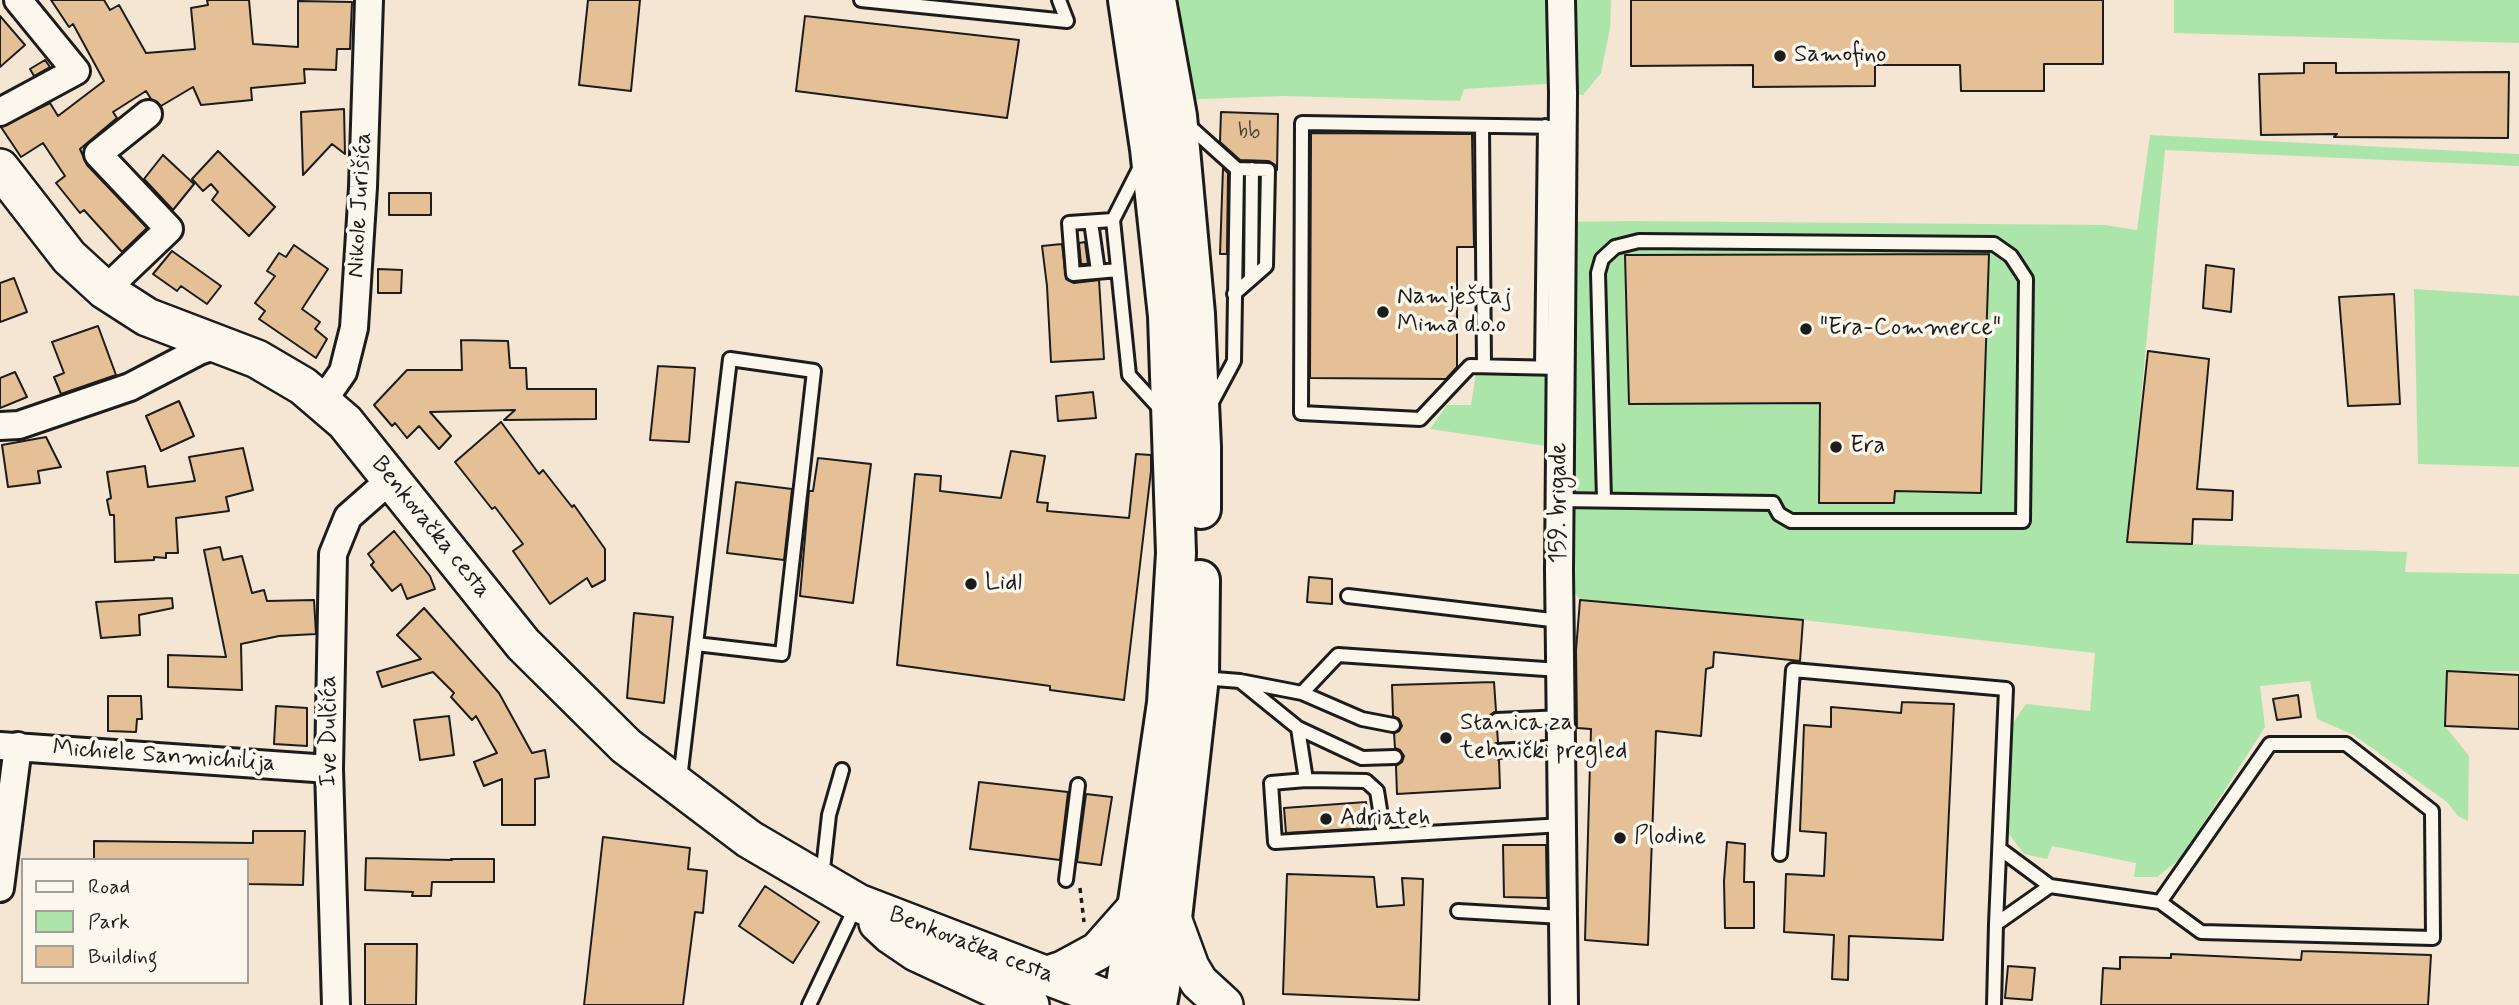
<!DOCTYPE html>
<html>
<head>
<meta charset="utf-8">
<style>
	body { margin:0 }
	#map { position:relative; width:2519px; height:1005px; overflow:hidden; background:#f4e6d2; font-family:Mynerve,sans-serif }
	canvas { display:block }
	.legend { position:absolute; left:21px; top:858px; width:228px; height:126px; box-sizing:border-box; background:#fbf7ec; border:2px solid #a29f99; margin:0; padding:9px 12px; list-style:none; font-size:21px; color:#1c1c1c }
	.legend li { display:flex; align-items:center; gap:14px; height:35px }
	.legend b { width:35px; border:2px solid #a29f99 }
</style>
</head>
<body>
<div id="map">
<canvas width="2519" height="1005"></canvas>
<ul class="legend">
<li><b style="height:9px;background:#fbf7ec"></b>Road</li>
<li><b style="height:19px;background:#ace5aa"></b>Park</li>
<li><b style="height:19px;background:#e5c096"></b>Building</li>
</ul>
</div>
<script>
const g = document.querySelector('canvas').getContext('2d');
g.lineJoin = 'round';
function fill(path, color) { g.fillStyle = color; g.fill(path, 'evenodd'); }
const toPath = rows => new Path2D(rows.map(r => 'M' + r).join(''));
function strokePath(path, color, width, dash) { g.strokeStyle = color; g.lineWidth = width; g.lineCap = dash ? 'butt' : 'round'; g.setLineDash(dash || []); g.stroke(path); }
function write(font, color, halo, rows, align = 'center') {
  g.font = font + ' Mynerve,sans-serif'; g.lineWidth = 7; g.setLineDash([]); g.textBaseline = 'middle'; g.strokeStyle = halo; g.fillStyle = color; for (const [text, x, y, turn = 0] of rows) {
    g.save(); g.translate(x, y); g.rotate((+turn || 0) * Math.PI / 180); g.textAlign = isNaN(turn) ? turn : align; if (halo) g.strokeText(text, 0, 0); g.fillText(text, 0, 0); g.restore();
  }
}
fill(toPath([
	[1156,0,1611,0,1610,28,1601,73,1583,95,1563,93,1562,83,1464,89,1460,101,1283,96,1174,100],
	[2174,0,2519,0,2519,43,2174,33],
	[2150,135,2519,154,2519,166,2165,150,2127,542,2407,552,2405,572,2519,574,2519,671,2447,671,2445,726,2469,756,2468,821,2458,816,2447,802,2354,735,2317,719,2310,681,2260,686,2265,727,2181,858,2157,877,2134,877,2136,863,2052,846,2047,859,2024,854,2008,833,2013,723,2026,704,2090,711,2095,653,1803,620,1580,600,1559,570,1560,448,1430,429,1447,405,1471,405,1476,373,1560,376,1562,222,1630,221,2104,225,2137,230],
	[2414,289,2519,296,2519,467,2418,464]
]), '#ace5aa');
const building = toPath([
	[51,0,104,0,110,10,119,5,146,53,195,49,191,8,208,5,207,0,249,0,253,44,298,47,298,1,352,2,350,49,337,49,336,70,304,69,305,83,251,88,252,100,201,105,193,87,161,106,151,99,146,91,113,112,117,118,80,149,87,165,147,228,122,252,84,210,80,213,56,183,65,176,43,143,21,157,1,127,50,103,58,116,104,81,73,24,69,27,51,0],
	[588,0,640,0,631,91,579,85,588,0],
	[1631,0,2103,0,2103,64,2044,64,2044,91,1961,91,1960,65,1875,65,1875,86,1753,87,1753,65,1631,66,1631,0],
	[0,16,25,45,0,67,0,16],
	[805,16,1019,40,1007,118,796,91,805,16],
	[45,60,50,67,34,76,30,69,45,60],
	[2304,63,2336,63,2336,73,2509,72,2508,138,2334,137,2337,134,2261,135,2259,74,2304,73,2304,63],
	[344,109,345,154,332,144,303,175,301,112,344,109],
	[1221,112,1278,114,1277,170,1275,165,1269,161,1240,160,1220,142,1221,112],
	[1311,133,1472,134,1474,247,1457,247,1457,367,1446,379,1310,378,1311,133],
	[218,151,275,207,249,236,212,200,218,192,211,184,203,191,192,179,218,151],
	[163,155,194,184,173,210,144,179,163,155],
	[1223,168,1228,173,1227,254,1220,254,1223,168],
	[389,193,431,193,431,215,389,215,389,193],
	[1085,242,1088,264,1081,264,1079,243,1085,242],
	[1062,244,1066,279,1074,283,1099,280,1104,359,1051,362,1047,286,1042,246,1062,244],
	[294,245,328,269,302,309,320,322,315,329,327,339,316,358,259,319,265,311,255,303,275,276,267,271,279,253,286,257,294,245],
	[172,251,221,286,207,304,181,286,177,291,153,274,172,251],
	[1989,254,1981,493,1895,491,1894,503,1819,503,1820,403,1629,404,1625,255,1989,254],
	[2206,265,2234,269,2231,312,2203,308,2206,265],
	[378,269,402,270,401,293,378,293,378,269],
	[14,278,27,312,0,322,0,283,14,278],
	[2394,294,2400,404,2348,406,2339,297,2394,294],
	[98,326,116,375,61,394,54,377,64,373,52,342,98,326],
	[461,340,508,341,510,368,526,368,527,389,596,389,596,419,504,420,515,410,430,412,451,436,439,449,419,426,407,438,395,423,392,426,374,405,407,370,462,370,461,340],
	[2148,351,2209,359,2197,489,2233,491,2232,520,2193,519,2192,544,2127,542,2148,351],
	[658,366,695,368,689,442,650,440,658,366],
	[15,372,27,397,0,408,0,378,15,372],
	[1093,392,1096,418,1058,421,1056,396,1093,392],
	[179,401,194,436,161,451,146,416,179,401],
	[501,422,539,474,543,470,572,507,574,505,605,549,605,580,592,587,587,578,550,604,513,551,523,544,495,507,492,509,455,462,501,422],
	[46,437,61,467,38,471,40,483,8,487,2,445,46,437],
	[243,448,253,490,226,497,229,511,176,518,178,553,166,553,166,558,154,557,154,560,115,562,114,515,110,515,107,500,111,498,107,472,145,466,148,487,195,481,189,457,243,448],
	[1011,451,1045,456,1037,502,1048,503,1047,511,1129,518,1136,454,1151,455,1151,471,1124,700,1050,690,1050,686,897,665,915,474,941,476,940,491,1001,498,1011,451],
	[818,458,871,464,853,603,800,596,809,491,813,491,818,458],
	[736,482,792,489,784,560,727,553,736,482],
	[394,531,430,576,435,589,407,599,401,584,392,591,371,565,374,562,368,554,394,531],
	[220,547,223,560,242,556,252,593,264,590,267,601,314,600,316,634,279,636,241,644,242,690,168,687,168,655,226,657,204,550,220,547],
	[1309,577,1332,579,1332,604,1307,602,1309,577],
	[172,598,173,608,139,615,140,635,101,638,96,602,172,598],
	[1580,600,1803,620,1800,661,1714,652,1713,667,1706,669,1701,736,1656,731,1648,945,1585,940,1591,729,1577,728,1576,650,1580,600],
	[424,608,499,693,532,753,545,750,549,777,535,779,535,825,502,825,502,779,484,786,474,762,497,753,476,716,472,720,451,697,454,693,433,672,382,687,377,672,421,659,397,635,424,608],
	[634,613,673,617,664,703,627,698,634,613],
	[2447,671,2519,675,2519,729,2445,726,2447,671],
	[1494,682,1496,711,1490,715,1488,721,1492,727,1497,729,1498,742,1491,747,1489,752,1494,758,1499,760,1500,788,1397,794,1396,766,1402,762,1404,756,1400,750,1395,748,1394,733,1399,731,1402,726,1399,719,1393,716,1392,685,1494,682],
	[2298,695,2301,717,2277,720,2273,699,2298,695],
	[108,696,141,696,142,719,137,719,136,732,108,731,108,696],
	[1902,702,1954,704,1943,940,1849,936,1848,980,1832,979,1834,935,1784,932,1786,874,1824,876,1826,833,1800,831,1804,725,1831,727,1831,707,1901,713,1902,702],
	[276,706,307,708,307,746,274,744,276,706],
	[449,716,454,755,420,760,414,720,449,716],
	[979,782,1068,792,1060,860,970,849,979,782],
	[1086,794,1112,797,1101,865,1077,862,1086,794],
	[1366,802,1369,828,1286,833,1284,808,1366,802],
	[253,831,305,831,303,885,247,884,247,860,94,860,94,841,253,843,253,831],
	[603,837,690,848,688,869,707,871,703,913,695,912,683,1005,584,1005,603,837],
	[1727,842,1745,844,1744,882,1754,882,1754,928,1725,928,1724,881,1727,842],
	[1503,845,1546,845,1547,898,1504,897,1503,845],
	[366,858,452,860,451,859,494,859,494,882,432,882,431,896,412,896,413,892,365,890,366,858],
	[1287,874,1374,877,1377,907,1404,905,1402,878,1423,879,1419,1000,1283,994,1287,874],
	[765,886,819,922,793,963,739,926,765,886],
	[365,944,417,944,416,1005,365,1005,365,944],
	[2302,951,2431,955,2428,1005,2101,1005,2103,968,2120,969,2120,957,2171,958,2171,954,2301,960,2302,951],
	[2008,966,2035,968,2032,1000,2005,998,2008,966]
]);
fill(building, '#e5c096');
strokePath(building, '#1c1c1c', 2);
const lane = toPath([
	[861,0,1067,21,1059,0],
	[1187,124,1237,169,1234,361,1211,404],
	[1482,126,1484,366],
	[1141,165,1113,220,1129,375,1161,410],
	[1113,220,1069,223,1073,274,1118,270],
	[1091,222,1098,271],
	[1251,279,1252,169],
	[1234,294,1266,266,1268,170,1237,169],
	[1542,367,1545,126],
	[1560,368,1470,366,1420,419,1301,413,1302,123,1562,127],
	[1560,500,1773,503,1779,514,1791,521,2023,521,2026,279,2011,256,1994,244,1639,241,1615,247,1602,259,1598,273,1604,500],
	[1348,596,1560,621],
	[1202,678,1240,681,1302,693],
	[1240,681,1298,728,1306,780,1271,783,1275,842,1563,825],
	[1497,720,1563,717],
	[1393,725,1362,719,1302,693,1338,655,1560,670],
	[1298,728,1362,758,1395,757],
	[1498,751,1563,747],
	[680,779,696,644,730,359,814,371,782,654,696,644],
	[1306,780,1366,781,1377,791,1384,835],
	[2000,849,2050,886],
	[1780,854,1793,670,2006,689,1996,924],
	[822,878,829,815,842,770],
	[1066,880,1078,785],
	[1458,911,1562,917],
	[809,1005,856,906],
	[1994,1005,1996,924,2050,886,2160,902,2201,932,2433,938,2432,811,2346,744,2270,744,2160,902]
]);
const street = toPath([
	[1561,0,1563,93,1559,570,1564,1005],
	[0,112,76,71,18,0],
	[105,290,169,229,98,154,148,114],
	[322,402,343,372,354,328,363,187,369,0],
	[0,426,19,425,130,387,199,351,220,344],
	[0,746,329,769],
	[0,888,18,746],
	[336,1005,329,769,333,554,348,517,390,480]
]);
const secondary = toPath([
	[0,168,69,257,105,290,147,317,257,359,303,386,345,422,523,644,626,746,749,839,858,903,1123,1005],
	[1172,918,1190,967,1199,982,1224,1005],
	[878,923,891,935,916,952,1030,1005],
	[1045,976,1063,970,1098,951,1137,907]
]);
const primary = toPath([
	[1156,0,1177,116,1195,314,1201,447,1201,509],
	[1123,1005,1167,703,1176,553,1168,316,1150,149,1128,0],
	[1157,1005,1172,918,1199,677,1200,580]
]);
strokePath(lane, '#1c1c1c', 18);
strokePath(street, '#1c1c1c', 32);
strokePath(secondary, '#1c1c1c', 42);
strokePath(primary, '#1c1c1c', 44);
strokePath(toPath([
	[1080,888,1084,922]
]), '#1c1c1c', 3.5, [5, 5]);
strokePath(lane, '#fbf7ec', 12);
strokePath(street, '#fbf7ec', 26);
strokePath(secondary, '#fbf7ec', 37);
strokePath(primary, '#fbf7ec', 38);
for (const [x, y, r, color] of [
	[1780,56,7,"#1c1c1c"],
	[1383,312,7,"#1c1c1c"],
	[1806,329,7,"#1c1c1c"],
	[1836,447,7,"#1c1c1c"],
	[971,584,7,"#1c1c1c"],
	[1446,738,7,"#1c1c1c"],
	[1326,819,7,"#1c1c1c"],
	[1620,838,7,"#1c1c1c"]
]) { const dot = new Path2D(); dot.arc(x, y, r, 0, 2 * Math.PI); g.fillStyle = color; g.fill(dot); strokePath(dot, '#fbf7ec', 2.5); }
write('21px', '#4e453a', null, [
	["bb",1249,133]
]);
write('24px', '#1c1c1c', '#fbf7ec', [
	["Samofino",1794,56],
	["Namještaj",1397,298],
	["Mima d.o.o",1397,326],
	["\"Era-Commerce\"",1820,329],
	["Era",1850,447],
	["Lidl",985,584],
	["Stanica za",1460,724],
	["tehnički pregled",1460,752],
	["Adriateh",1340,819],
	["Plodine",1634,838]
], 'left');
write('24px', '#1c1c1c', '#fbf7ec', [
	["Nikole Jurišića",361,205,-87],
	["159. brigade",1560,503,-90],
	["Benkovačka cesta",430,528,51],
	["Ive Dulčića",330,731,-90],
	["Michiele Sanmichilija",164,757,4],
	["Benkovačka cesta",971,946,21]
]);
</script>
</body>
</html>
